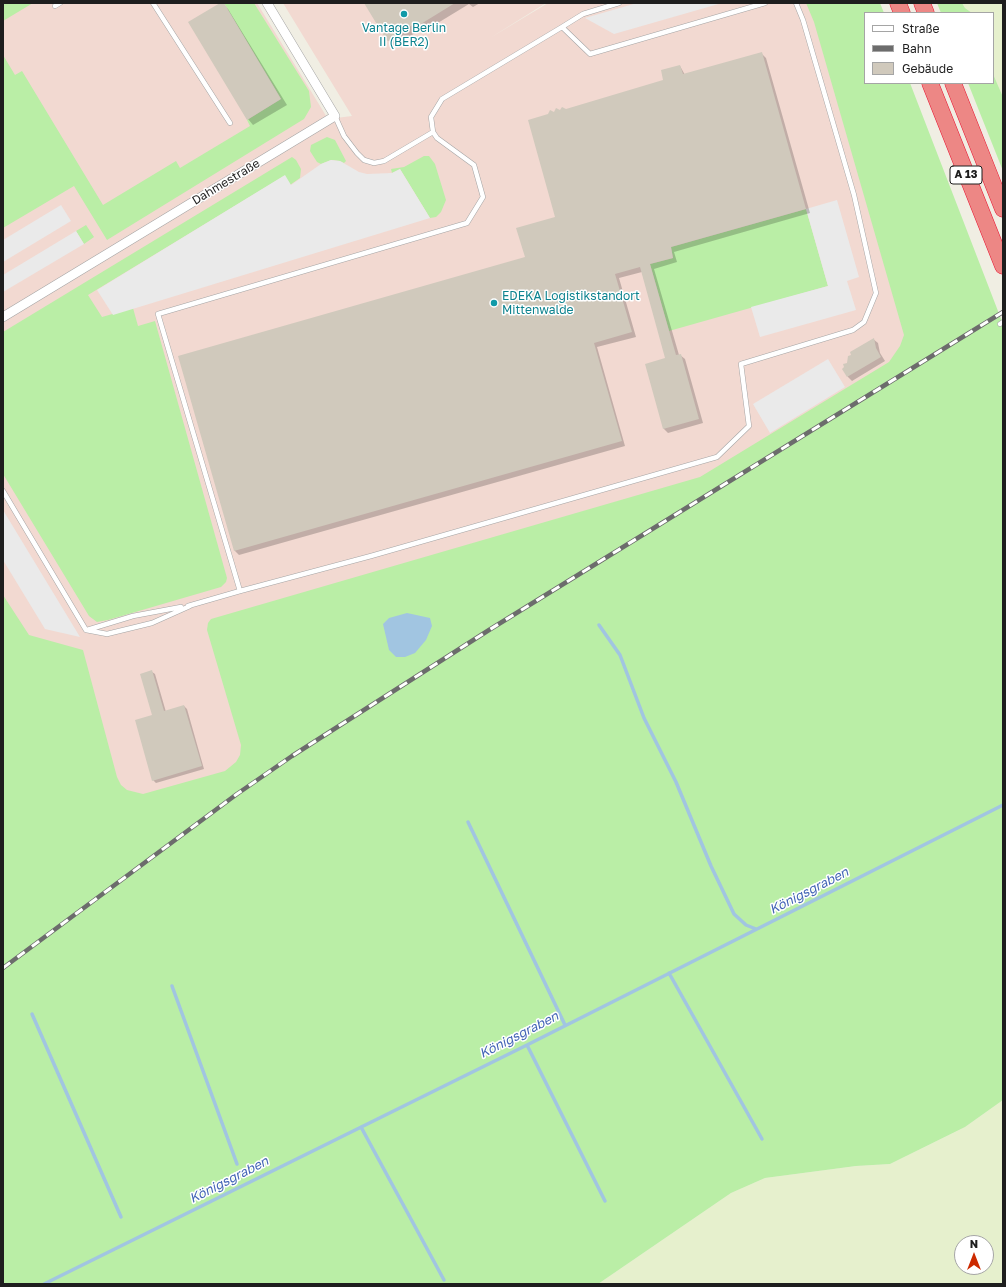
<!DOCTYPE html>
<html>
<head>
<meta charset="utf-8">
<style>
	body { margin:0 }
	#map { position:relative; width:1006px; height:1287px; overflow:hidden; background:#f0eee3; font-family:"Golos Text",sans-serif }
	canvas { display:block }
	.frame { position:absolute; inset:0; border:4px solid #1e1e1e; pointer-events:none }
	.legend { position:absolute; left:864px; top:12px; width:130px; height:72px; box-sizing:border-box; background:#fff; border:1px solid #a5a5a5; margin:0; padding:5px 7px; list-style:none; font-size:12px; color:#1e1e1e }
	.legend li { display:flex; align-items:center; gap:8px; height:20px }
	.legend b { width:20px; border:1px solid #a5a5a5 }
	.north { position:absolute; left:954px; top:1235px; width:40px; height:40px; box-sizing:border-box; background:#fff; border:1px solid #a5a5a5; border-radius:50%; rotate:0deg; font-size:11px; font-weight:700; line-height:16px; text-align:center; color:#1e1e1e }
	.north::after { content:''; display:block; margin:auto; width:14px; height:18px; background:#cc2a00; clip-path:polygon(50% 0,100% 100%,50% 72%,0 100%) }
</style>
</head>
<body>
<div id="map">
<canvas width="1006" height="1287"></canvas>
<div class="frame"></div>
<ul class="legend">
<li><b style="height:5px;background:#fff"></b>Straße</li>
<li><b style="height:5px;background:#6c6c6c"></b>Bahn</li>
<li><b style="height:11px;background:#d0c9bc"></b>Gebäude</li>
</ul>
<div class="north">N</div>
</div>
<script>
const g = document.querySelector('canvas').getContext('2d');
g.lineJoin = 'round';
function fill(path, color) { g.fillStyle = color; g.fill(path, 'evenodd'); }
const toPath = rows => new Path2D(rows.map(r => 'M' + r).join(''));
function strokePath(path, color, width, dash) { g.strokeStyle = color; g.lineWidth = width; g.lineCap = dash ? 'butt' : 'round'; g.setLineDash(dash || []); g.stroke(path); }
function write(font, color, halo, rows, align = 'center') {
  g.font = font + ' "Golos Text",sans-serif'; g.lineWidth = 3; g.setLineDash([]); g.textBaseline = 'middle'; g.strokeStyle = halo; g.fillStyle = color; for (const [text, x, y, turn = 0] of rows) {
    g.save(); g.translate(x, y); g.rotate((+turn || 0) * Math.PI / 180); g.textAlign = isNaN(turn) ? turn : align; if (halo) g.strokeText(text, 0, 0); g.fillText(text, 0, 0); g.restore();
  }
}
fill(toPath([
	[3,3,257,3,328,119,352,116,283,3,546,3,490,38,548,3,813,3,951,334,133,854,3,669]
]), '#f2d9d1');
fill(toPath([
	[962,3,1003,3,1003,97,993,74,993,13,972,13,965,8],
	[1003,1100,1003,1284,598,1284,731,1193,765,1178,856,1166,890,1164,965,1127],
	[962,1243,986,1243,986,1267,962,1267]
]), '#e6f0cd');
fill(toPath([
	[3,3,33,3,3,21],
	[224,3,254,3,309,91,311,107,304,119,107,240,74,186,3,228,3,55,15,75,22,71,103,205,176,161,180,168,250,126,247,120,281,99],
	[806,3,880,3,884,13,865,13,865,83,910,83,1003,324,1003,1100,965,1127,890,1164,856,1166,765,1178,731,1193,598,1284,3,1284,3,595,29,635,83,650,117,777,121,785,127,790,143,794,225,771,236,762,240,755,241,745,207,630,208,623,211,619,700,477,889,362,900,346,904,335,814,22],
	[937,3,962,3,965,8,972,13,941,13],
	[993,74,1003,97,1003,171,968,83,993,83],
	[327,137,335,140,346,161,344,163,340,161,331,160,321,164,317,162,310,151,311,145],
	[424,156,429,156,435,164,446,200,441,212,436,217,430,218,400,169,392,173,391,169,404,167],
	[292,157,296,160,301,169,300,178,290,185,284,176,88,295,102,317,133,308,138,326,155,321,227,578,226,582,221,587,108,620,97,622,89,616,3,474,3,332],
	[806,209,828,286,669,331,650,264,673,258,671,247],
	[86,225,94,237,84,244,76,231]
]), '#baeea6');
fill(toPath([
	[637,3,722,3,614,34,585,18],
	[331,160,340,161,359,172,367,174,392,173,400,169,430,218,113,315,97,290,285,175,291,185,321,164],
	[837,200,859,277,847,281,856,310,760,337,751,307,828,286,806,209],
	[61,205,71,221,3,262,3,240],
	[76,231,84,244,3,292,3,275],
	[828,359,845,387,770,433,753,404],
	[3,510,80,637,45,629,3,560]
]), '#eaeaea');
fill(toPath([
	[407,613,430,618,432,626,426,640,415,653,405,657,396,657,389,650,383,624,389,618]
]), '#a1c5e1');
fill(toPath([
	[222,3,228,9,287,105,253,125,248,119],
	[365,3,480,3,473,7,469,4,423,32,420,30,394,46,388,40],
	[761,53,766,58,810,213,674,252,677,262,654,269,679,355,680,355,685,359,703,423,668,433,664,429,646,365,667,359,642,272,619,278,636,337,597,347,625,446,239,555,235,551,180,357,526,258,556,218,554,114,665,81,680,66,685,75],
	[873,339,878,343,880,353,885,361,852,381,848,377,847,364,852,355],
	[152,672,155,674,166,712,184,706,187,709,204,769,156,783,153,780]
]), '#0003');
strokePath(toPath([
	[599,625,620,655,644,718,676,782,711,866,734,914,746,925,756,929],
	[468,822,565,1025],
	[669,973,762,1139],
	[172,986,237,1164],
	[32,1014,121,1217],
	[527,1045,605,1201],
	[361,1127,444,1280],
	[44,1284,527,1045,1003,805]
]), '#a1c5e1', 3.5);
fill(toPath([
	[220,3,224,3,281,99,247,120,188,22],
	[364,3,455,3,416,27,414,24,387,41],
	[762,52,806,209,671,247,673,258,650,264,676,355,681,354,699,419,663,429,645,364,665,358,640,267,615,274,632,332,594,343,622,441,234,551,178,356,525,257,516,228,555,217,528,120,548,114,550,110,554,112,556,108,560,110,562,107,566,109,663,80,661,70,680,65,683,74],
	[874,338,876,348,881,357,847,377,842,369,844,367,843,364,847,363,848,356,851,355,850,352],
	[152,670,164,711,184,705,202,766,152,781,135,720,152,715,140,674]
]), '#d0c9bc');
const service = toPath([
	[153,3,230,123],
	[55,6,60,3],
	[562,27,583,14,619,3],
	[335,116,344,136,357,153,364,160,374,163,384,161,433,132,437,138,474,165,483,197,467,223,158,314,240,591,371,556,717,457,749,426,741,364,853,330,864,322,876,293,854,195,803,20,796,3],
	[433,132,431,117,442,99,562,27,590,54,765,3],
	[1000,324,1003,322],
	[3,491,86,630,107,634,152,623,190,606],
	[188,606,240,591],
	[87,630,133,616,181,607]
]);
const minor = toPath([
	[3,317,335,116,267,3]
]);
const motorway = toPath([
	[898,3,902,13],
	[922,3,926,13],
	[930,83,1003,266],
	[953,83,1003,209]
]);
strokePath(service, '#a5a5a5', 5.5);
strokePath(minor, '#a5a5a5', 10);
strokePath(motorway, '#e71734', 17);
strokePath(service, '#fff', 4.5);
strokePath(minor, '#fff', 9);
strokePath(motorway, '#ed8785', 16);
const rail = toPath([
	[3,968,237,794,292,756,489,630,1003,312]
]);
strokePath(rail, '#6c6c6c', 4.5);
strokePath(rail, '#fff', 3, [9]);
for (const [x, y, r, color] of [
	[404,14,4,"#0f9aa8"],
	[494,303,4,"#0f9aa8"]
]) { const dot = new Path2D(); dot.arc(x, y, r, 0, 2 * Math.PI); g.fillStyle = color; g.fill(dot); strokePath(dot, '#fff', 1.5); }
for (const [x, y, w] of [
	[966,175,32]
]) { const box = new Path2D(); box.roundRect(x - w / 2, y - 9, w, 18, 3); g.fillStyle = '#fff'; g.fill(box); strokePath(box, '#1e1e1e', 1); }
write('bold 11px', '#1e1e1e', null, [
	["A 13",966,175]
]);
write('12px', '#0d838f', '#fff', [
	["Vantage Berlin",404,28],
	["II (BER2)",404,42],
	["EDEKA Logistikstandort",502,296,"left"],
	["Mittenwalde",502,310,"left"]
]);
write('12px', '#1e1e1e', '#fff', [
	["Dahmestraße",226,182,-31]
]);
write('italic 13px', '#4365b5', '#fff', [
	["Königsgraben",809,891,-27],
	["Königsgraben",519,1035,-27],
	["Königsgraben",229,1180,-27]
]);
</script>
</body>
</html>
